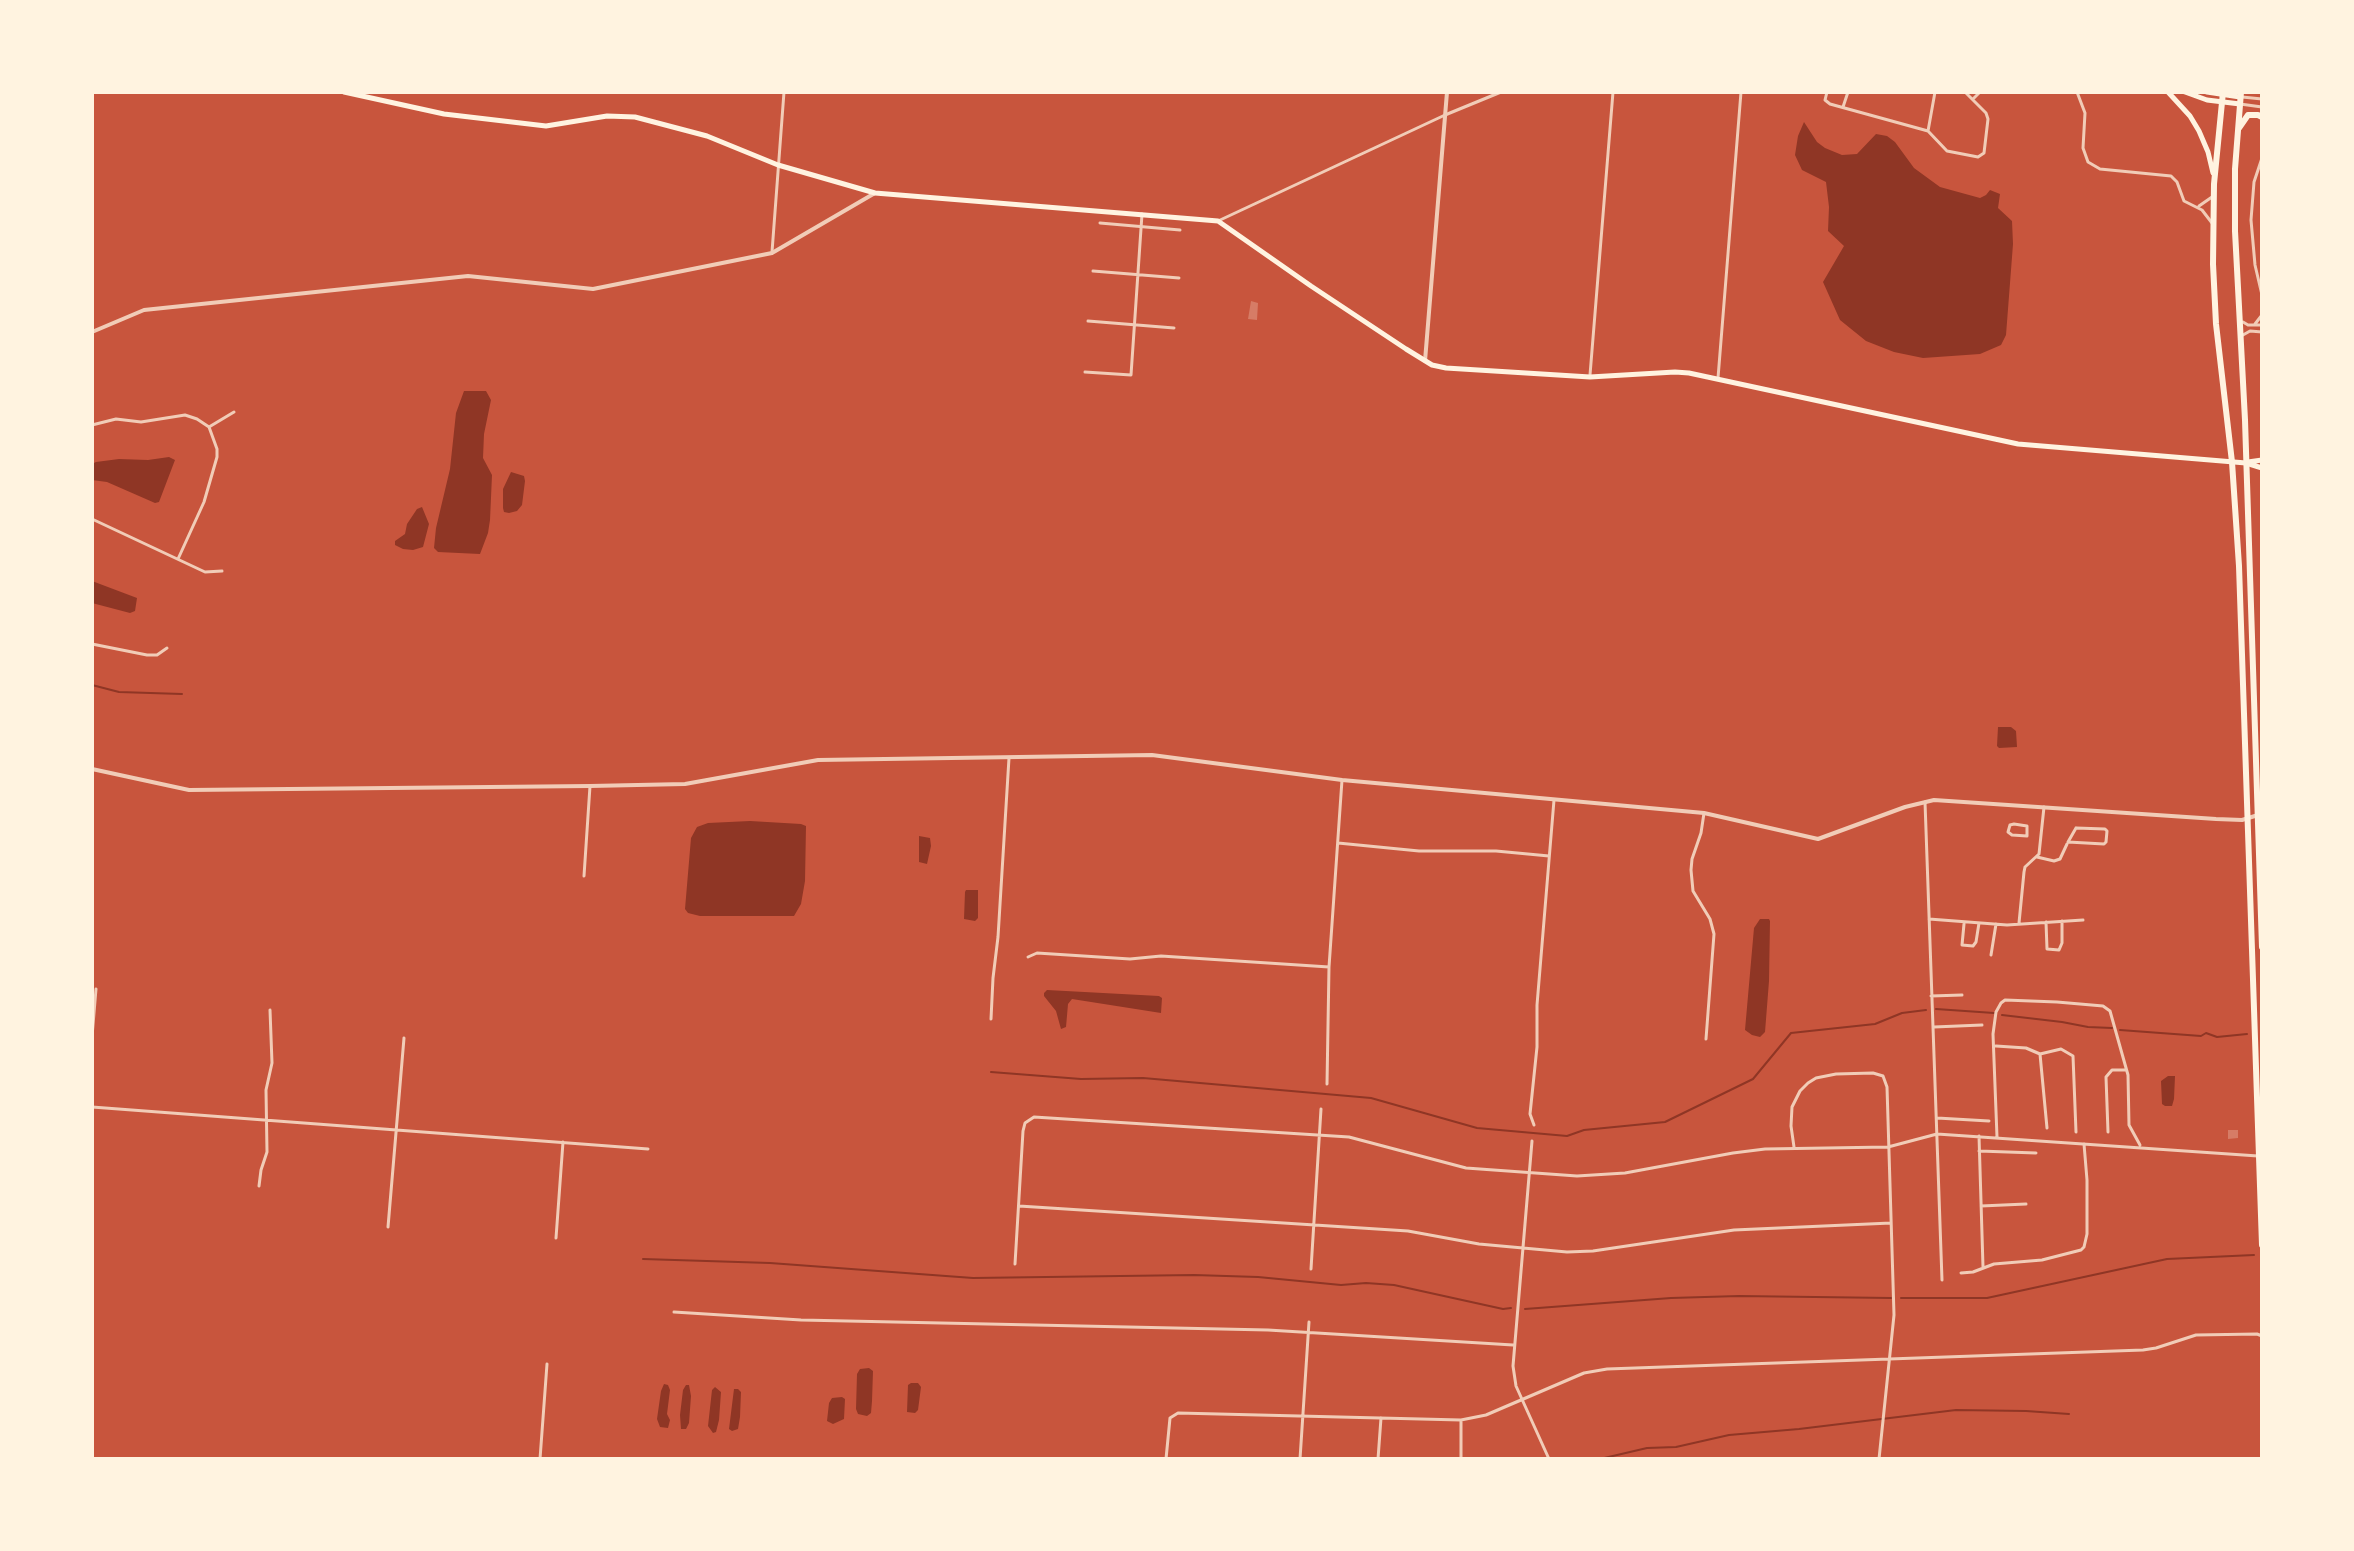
<!DOCTYPE html>
<html>
<head>
<meta charset="utf-8">
<style>
	body { margin:0 }
	#map { position:relative; width:2354px; height:1551px; overflow:hidden; background:#c8553d; font-family:"Fira Sans Condensed",sans-serif }
	canvas { display:block }
	.frame { position:absolute; inset:0; border:94px solid #fff3e0; pointer-events:none }
</style>
</head>
<body>
<div id="map">
<canvas width="2354" height="1551"></canvas>
<div class="frame"></div>
</div>
<script>
const g = document.querySelector('canvas').getContext('2d');
g.lineJoin = 'round';
function fill(path, color) { g.fillStyle = color; g.fill(path, 'evenodd'); }
const toPath = rows => new Path2D(rows.map(r => 'M' + r).join(''));
function strokePath(path, color, width, dash) { g.strokeStyle = color; g.lineWidth = width; g.lineCap = dash ? 'butt' : 'round'; g.setLineDash(dash || []); g.stroke(path); }
fill(toPath([
	[1804,122,1817,142,1825,148,1842,155,1857,154,1876,134,1887,136,1895,142,1914,168,1940,187,1980,198,1986,195,1990,190,2000,194,1998,208,2012,221,2013,244,2006,335,2001,345,1980,354,1923,358,1894,352,1866,341,1840,320,1823,282,1844,246,1828,231,1829,207,1826,182,1802,170,1795,155,1798,136],
	[464,391,486,391,491,400,484,434,483,458,492,475,490,520,488,533,480,554,438,552,434,548,436,528,450,469,456,413],
	[169,457,175,460,159,502,155,503,107,482,92,480,92,464,96,462,119,459,148,460],
	[511,472,524,476,525,481,522,505,517,511,509,513,504,512,503,508,503,489],
	[422,507,429,524,423,547,413,550,403,549,395,545,395,541,405,534,407,524,417,509],
	[92,581,137,598,135,611,130,613,92,603],
	[1998,727,2011,727,2016,731,2017,747,1999,748,1997,746],
	[750,821,801,824,806,826,805,881,801,904,794,916,700,916,688,913,685,909,691,838,697,827,708,823],
	[919,836,930,838,931,846,927,864,919,862],
	[966,890,978,890,978,918,975,921,964,919,965,892],
	[1760,919,1769,919,1770,921,1769,981,1765,1032,1760,1037,1752,1035,1745,1030,1754,928],
	[1047,990,1159,996,1162,998,1161,1013,1072,999,1068,1004,1066,1027,1061,1029,1056,1011,1044,996,1044,993],
	[2168,1076,2175,1076,2174,1099,2172,1106,2165,1106,2162,1104,2161,1081],
	[869,1368,873,1371,872,1401,871,1413,867,1416,858,1414,856,1409,857,1374,860,1369],
	[911,1383,918,1383,921,1387,918,1410,915,1413,907,1412,908,1385],
	[664,1384,668,1385,670,1390,667,1414,670,1420,668,1428,660,1427,657,1419,661,1391],
	[686,1385,689,1385,691,1396,689,1423,686,1429,681,1429,680,1415,683,1390],
	[715,1387,721,1392,719,1420,716,1432,713,1433,708,1426,712,1390],
	[734,1389,738,1389,741,1392,740,1417,738,1429,732,1431,729,1429],
	[842,1397,845,1399,844,1419,833,1424,827,1421,829,1403,832,1398]
]), '#8f3625');
strokePath(toPath([
	[92,685,119,692,182,694],
	[1936,1009,1994,1013],
	[2002,1015,2062,1022,2088,1027,2112,1028],
	[2120,1030,2201,1036,2206,1033,2217,1037,2247,1034],
	[991,1072,1081,1079,1143,1078,1371,1098,1477,1128,1567,1136,1584,1130,1665,1122,1753,1079,1791,1033,1875,1024,1902,1013,1926,1010],
	[643,1259,770,1263,973,1278,1194,1275,1258,1277,1341,1285,1366,1283,1394,1285,1503,1309,1511,1308],
	[1901,1298,1987,1298,2167,1259,2254,1255],
	[1525,1309,1671,1298,1739,1296,1891,1298],
	[1600,1459,1647,1448,1676,1447,1729,1435,1799,1429,1956,1410,2026,1411,2069,1414]
]), '#8f3625', 2);
fill(toPath([
	[1251,301,1258,303,1257,320,1248,319],
	[2228,1130,2238,1130,2238,1138,2228,1139]
]), '#d67c66');
strokePath(toPath([
	[1827,92,1825,100,1830,104,1928,131,1947,151,1978,157,1984,153,1988,119,1986,113,1965,92],
	[2077,92,2085,113,2083,148,2088,162,2100,169,2171,176,2177,182,2184,201,2202,210,2212,223],
	[2242,97,2262,99],
	[1973,99,1980,92],
	[2240,104,2262,107],
	[1843,107,1848,92],
	[1928,131,1935,92],
	[2262,158,2254,182,2251,220,2255,265,2262,295],
	[2199,206,2212,197],
	[1218,221,1445,115,1501,92],
	[1100,223,1180,230],
	[772,252,784,92],
	[1093,271,1179,278],
	[1088,321,1174,328],
	[2243,322,2248,325,2262,325],
	[2255,324,2262,315],
	[2243,335,2250,331,2262,332],
	[1085,372,1131,375,1142,214],
	[1590,375,1613,92],
	[1718,378,1741,92],
	[92,425,116,419,141,422,185,415,197,419,209,427],
	[209,427,234,412],
	[92,519,205,572,222,571],
	[178,559,204,502,217,457,217,449,209,427],
	[92,644,147,655,157,655,167,648],
	[1925,802,1942,1280],
	[1704,813,1701,833,1692,859,1691,870,1693,891,1710,919,1714,934,1706,1039],
	[2014,824,2027,826,2027,836,2012,835,2008,832,2010,825,2014,824],
	[2076,828,2105,829,2107,831,2106,842,2104,844,2068,842,2076,828],
	[1338,843,1419,851,1496,851,1549,856],
	[2037,857,2054,861,2060,859,2067,844],
	[584,876,590,786],
	[1929,919,2007,925,2083,920],
	[2046,922,2047,949,2059,950,2062,943,2062,921],
	[2019,923,2024,872,2025,867,2039,854,2044,807],
	[1964,924,1962,945,1973,946,1976,942,1979,923],
	[1991,955,1996,924],
	[1028,957,1037,953,1130,959,1161,956,1329,967],
	[1931,996,1962,995],
	[991,1019,993,978,998,937,1009,758],
	[1934,1027,1982,1025],
	[92,1037,96,989],
	[1996,1046,2026,1048,2040,1054,2047,1128],
	[2040,1054,2061,1049,2073,1056,2076,1132],
	[1327,1084,1329,967,1342,780],
	[92,1107,648,1149],
	[1937,1118,1989,1121],
	[1534,1125,1530,1114,1537,1047,1537,1005,1554,800],
	[2108,1132,2106,1077,2112,1070,2126,1070],
	[1979,1136,1983,1267],
	[1997,1137,1993,1034,1996,1012,2001,1003,2005,1000,2057,1002,2103,1006,2110,1011,2128,1075,2129,1125,2140,1145],
	[1532,1141,1513,1366,1516,1386,1549,1459],
	[1794,1147,1791,1126,1792,1107,1800,1091,1808,1083,1816,1078,1836,1074,1873,1073,1883,1076,1887,1087,1894,1315,1879,1459],
	[1979,1151,2036,1153],
	[259,1186,261,1170,267,1152,266,1090,272,1063,270,1010],
	[1019,1206,1408,1231,1479,1244,1567,1252,1593,1251,1734,1230,1891,1223],
	[1981,1206,2026,1204],
	[388,1227,404,1038],
	[556,1238,563,1142],
	[1015,1264,1023,1131,1025,1123,1034,1117,1349,1137,1466,1168,1577,1176,1625,1173,1733,1153,1765,1149,1888,1147,1937,1134,2258,1156],
	[1311,1269,1321,1109],
	[1961,1273,1973,1272,1994,1264,2042,1260,2081,1250,2084,1247,2087,1234,2087,1180,2084,1144],
	[674,1312,801,1320,1268,1330,1513,1345],
	[540,1459,547,1364],
	[1166,1459,1170,1418,1178,1413,1461,1420,1486,1415,1584,1373,1607,1369,2143,1350,2156,1348,2196,1335,2257,1334,2262,1336],
	[1300,1459,1309,1322],
	[1378,1459,1381,1418],
	[1461,1459,1461,1420]
]), '#f1ccb7', 3);
strokePath(toPath([
	[92,332,144,310,468,276,593,289,772,253,875,193],
	[1425,361,1447,92],
	[92,769,189,790,590,786,685,784,818,760,1152,755,1342,780,1704,813,1818,839,1905,807,1934,800,2216,819,2242,820,2258,815]
]), '#f1ccb7', 4);
strokePath(toPath([
	[344,92,444,114,546,126,607,116,635,117,707,136,778,165,875,193,1218,221,1311,286,1406,349,1432,365,1446,368,1590,377,1675,372,1689,373,2018,444,2246,463,2262,468],
	[2248,462,2262,460]
]), '#fff3e0', 5);
strokePath(toPath([
	[2168,92,2190,116,2199,131,2208,152,2213,173],
	[2185,92,2207,100,2240,104],
	[2207,92,2240,97]
]), '#fff3e0', 5);
strokePath(toPath([
	[2223,92,2214,184,2213,264,2216,324,2232,462,2239,566,2262,1245],
	[2241,92,2235,169,2235,231,2245,420,2262,947],
	[2239,128,2248,115,2258,115,2262,117]
]), '#fff3e0', 6);
</script>
</body>
</html>
